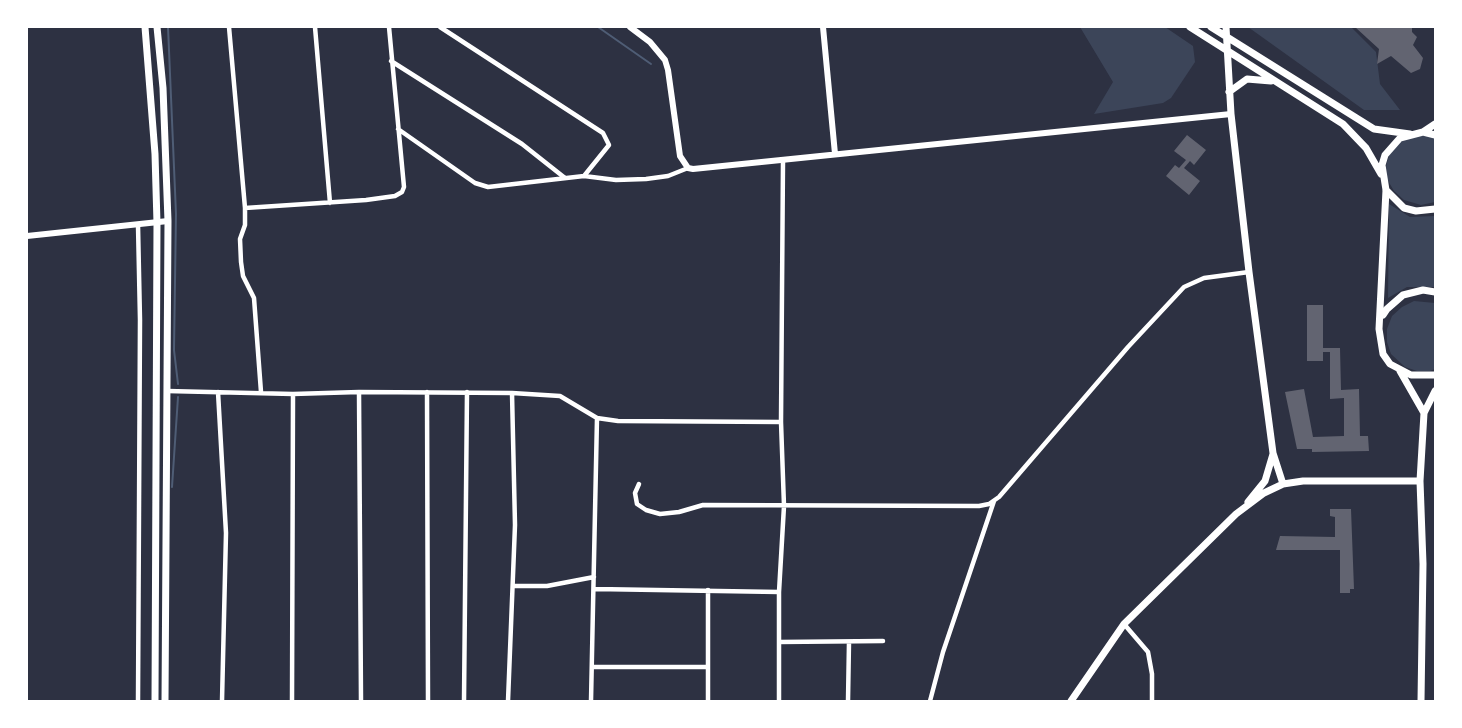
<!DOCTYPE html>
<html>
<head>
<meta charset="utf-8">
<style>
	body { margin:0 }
	#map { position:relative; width:1462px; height:728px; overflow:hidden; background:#2d3142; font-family:Lora,serif }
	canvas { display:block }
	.frame { position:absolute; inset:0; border:28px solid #fff; pointer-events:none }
</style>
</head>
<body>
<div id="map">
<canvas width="1462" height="728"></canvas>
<div class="frame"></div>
</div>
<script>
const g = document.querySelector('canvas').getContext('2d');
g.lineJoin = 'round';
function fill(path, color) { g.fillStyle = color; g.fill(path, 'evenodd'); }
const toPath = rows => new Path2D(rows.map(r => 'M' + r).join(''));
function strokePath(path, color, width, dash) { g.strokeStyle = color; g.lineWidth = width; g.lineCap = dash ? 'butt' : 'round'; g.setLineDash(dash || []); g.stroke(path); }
fill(toPath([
	[1080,27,1165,27,1193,46,1195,62,1171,98,1163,103,1094,114,1113,82],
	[1248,27,1351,27,1376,52,1380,84,1400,110,1364,110],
	[1410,135,1435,136,1435,202,1421,205,1404,200,1394,191,1387,179,1386,166,1390,152,1398,142],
	[1389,204,1410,217,1435,216,1435,287,1407,287,1388,298],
	[1414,301,1435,303,1435,369,1430,371,1417,371,1405,367,1391,354,1387,342,1387,329,1392,316,1402,307]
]), '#3c4559');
strokePath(toPath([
	[168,27,176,214,174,350,178,384],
	[598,27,651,64],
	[172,487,178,397]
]), '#4f5d75', 2);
fill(toPath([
	[1355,27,1412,27,1412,32,1417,37,1413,45,1423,58,1420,69,1411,73,1391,56,1377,64,1379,49],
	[1187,135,1206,150,1194,165,1190,161,1184,168,1200,181,1189,195,1166,176,1175,165,1179,168,1186,160,1174,151],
	[1307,305,1323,305,1323,348,1340,348,1341,390,1359,389,1360,436,1368,436,1369,451,1312,452,1312,449,1297,449,1285,392,1304,389,1313,437,1344,436,1344,398,1330,399,1330,352,1323,352,1323,361,1307,361],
	[1330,509,1351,509,1354,589,1350,589,1350,593,1340,593,1340,550,1276,550,1280,536,1335,537,1335,517,1330,516]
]), '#626471');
strokePath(toPath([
	[229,27,245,208,245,225,240,239,241,262,243,276,254,298,261,392],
	[315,27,330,203],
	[440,27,603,133,609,145,584,176],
	[391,61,522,144,565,178],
	[398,129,475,183,488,187,584,176,616,180,646,179,668,176,688,168],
	[245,208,366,200,395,196,402,192,404,187,389,27],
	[167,391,293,394,359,392,512,393,560,396,597,418,618,421,781,422],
	[218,392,226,533,222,701],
	[359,392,361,701],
	[427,392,428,701],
	[639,484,635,493,637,504,646,510,660,514,679,512,703,505,979,506,989,504,999,497,1128,347,1184,287,1204,278,1249,272],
	[513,586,547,586,594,577],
	[595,589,779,592],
	[708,590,708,701],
	[1124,624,1148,652,1152,674,1152,701],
	[779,642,883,641],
	[592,667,707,667],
	[138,701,140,320,138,225],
	[292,701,293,394],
	[464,701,467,392],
	[508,701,515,525,512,393],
	[591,701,597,418],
	[779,701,779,592,784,506,781,422,783,161],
	[848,701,849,642],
	[930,701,943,652,994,501]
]), '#fff', 4.5);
strokePath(toPath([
	[630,27,650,42,665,60,668,70,680,156,688,168,693,169,1231,114],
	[823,27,835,154],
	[27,236,168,221]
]), '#fff', 6);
strokePath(toPath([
	[145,27,155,154,157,223,155,701],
	[157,27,163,88,168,221,165,701],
	[1190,27,1343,124,1366,148,1381,174],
	[1211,27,1374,129,1410,134],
	[1226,27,1231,114,1249,272,1273,453,1283,484],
	[1229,92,1247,79,1271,81],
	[1423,132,1435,124],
	[1435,135,1423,132,1400,138,1385,155,1382,165,1386,190,1379,329,1383,354,1390,364,1411,375,1435,375],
	[1386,190,1404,208,1416,211,1435,209],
	[1383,315,1387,309,1403,295,1423,290,1435,292],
	[1400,371,1424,413],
	[1248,502,1265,481,1273,454],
	[1071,701,1124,624,1236,514,1264,493,1283,484,1303,481,1420,481],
	[1421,701,1423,564,1420,481,1424,413,1435,391]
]), '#fff', 7);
</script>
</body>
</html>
